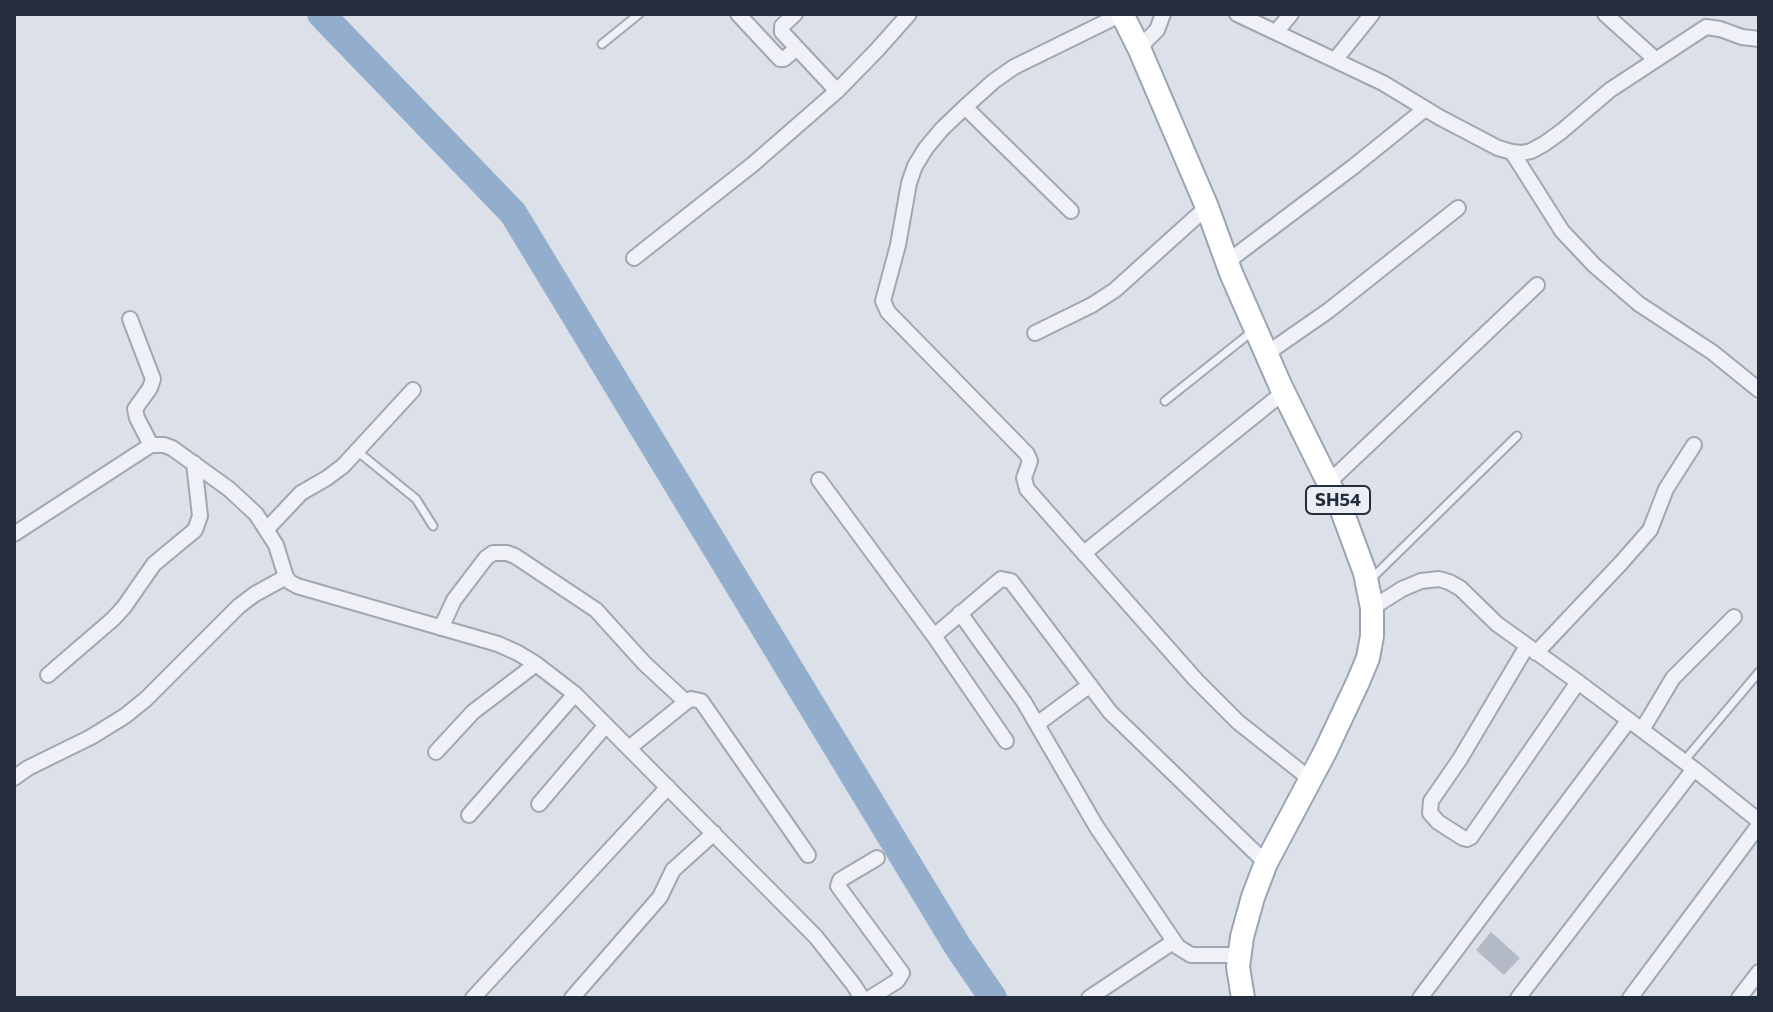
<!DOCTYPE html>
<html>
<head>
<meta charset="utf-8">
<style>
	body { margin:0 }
	#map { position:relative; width:1773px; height:1012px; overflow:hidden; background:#dce0e8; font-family:Commissioner,sans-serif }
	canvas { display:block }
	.frame { position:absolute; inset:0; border:16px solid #252e3f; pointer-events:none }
</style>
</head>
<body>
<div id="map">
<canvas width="1773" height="1012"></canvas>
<div class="frame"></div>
</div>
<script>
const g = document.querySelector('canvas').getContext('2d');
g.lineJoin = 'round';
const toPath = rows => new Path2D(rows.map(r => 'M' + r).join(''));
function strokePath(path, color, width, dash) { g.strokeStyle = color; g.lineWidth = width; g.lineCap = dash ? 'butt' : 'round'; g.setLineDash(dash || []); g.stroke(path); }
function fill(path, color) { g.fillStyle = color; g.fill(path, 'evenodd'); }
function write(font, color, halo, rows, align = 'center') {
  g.font = font + ' Commissioner,sans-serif'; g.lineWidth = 6; g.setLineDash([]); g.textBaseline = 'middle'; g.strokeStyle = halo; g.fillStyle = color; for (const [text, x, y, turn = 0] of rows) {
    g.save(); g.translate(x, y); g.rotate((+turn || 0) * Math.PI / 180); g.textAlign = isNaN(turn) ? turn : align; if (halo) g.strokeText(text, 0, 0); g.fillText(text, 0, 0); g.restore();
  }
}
strokePath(toPath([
	[321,14,513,213,958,947,993,998]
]), '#93adcc', 28);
fill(toPath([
	[1491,932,1520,958,1504,975,1476,950]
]), '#b3b9c5');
const service = toPath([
	[602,44,639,14],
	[1165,401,1254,330],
	[357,451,416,499,433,526],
	[1370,580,1517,436],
	[1684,761,1759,672]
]);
const minor = toPath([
	[738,14,780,59,784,59,797,48],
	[795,14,782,26,782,32,837,91],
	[1122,14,1014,67,994,81,965,107,942,129,926,148,915,166,909,183,898,245,883,301,888,312,1027,454,1030,461,1024,478,1027,489,1196,680,1238,722,1310,779],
	[1237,14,1383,83,1439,117,1498,148,1512,152,1522,153,1531,151,1544,144,1562,131,1610,90,1706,27,1720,29,1742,37,1759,39],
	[1605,14,1655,59],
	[1276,32,1291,14],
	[1139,48,1157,30,1163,14],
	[1335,60,1372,14],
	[965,107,1071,211],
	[1512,152,1562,231,1594,265,1639,304,1712,352,1759,390],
	[634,258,752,165,837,91,877,50,909,14],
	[1227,262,1353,167,1425,109],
	[130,319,153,379,150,388,135,409,137,418,151,445],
	[1035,333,1092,305,1115,290,1207,207],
	[1266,354,1328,311,1458,208],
	[819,480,934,636,1006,741],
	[1329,482,1537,285],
	[267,529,301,493,327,478,343,466,413,390],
	[14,534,151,445,164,445,172,448,229,489,256,514,276,545,286,577,290,582,297,586,498,644,518,653,536,664,575,694,816,937,853,984,862,998],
	[1084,553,1284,392],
	[1372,608,1402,589,1421,581,1439,579,1449,582,1460,588,1497,624,1578,682,1694,769,1759,821],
	[960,613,1024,702,1096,826,1178,947,1191,955,1240,955],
	[441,628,454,600,486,558,493,553,507,553,515,556,596,610,644,663,686,702],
	[934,636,1001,579,1011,581,1110,712,1266,863],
	[1527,646,1460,759,1431,801,1430,813,1438,822,1463,838,1467,839,1471,837,1578,682],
	[1536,653,1621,563,1650,530,1666,489,1694,445],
	[48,675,113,619,124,607,154,564,195,530,200,516,194,463],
	[1037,724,1090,685],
	[1642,730,1673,678,1734,617],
	[629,748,686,702,691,699,701,701,808,855],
	[436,752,473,712,536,664],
	[14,778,28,768,91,737,125,716,146,699,239,606,255,594,286,577],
	[539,804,606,725],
	[469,815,575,694],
	[473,998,668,787],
	[572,998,660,897,673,870,714,833],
	[870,998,897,981,902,973,838,886,840,880,877,858],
	[1089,998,1173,942],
	[1420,998,1629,720],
	[1518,998,1694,769],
	[1630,998,1759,825],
	[1739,998,1759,972]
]);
const primary = toPath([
	[1122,14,1139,48,1207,207,1231,273,1281,387,1341,508,1365,573,1372,608,1372,636,1368,658,1358,682,1325,752,1266,863,1253,897,1242,937,1238,967,1243,998]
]);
strokePath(service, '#a1a7b2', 11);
strokePath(minor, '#a1a7b2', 18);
strokePath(primary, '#9aa4b5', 26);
strokePath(service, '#eff1f6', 7);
strokePath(minor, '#eff1f6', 14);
strokePath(primary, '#fff', 22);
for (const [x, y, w] of [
	[1338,500,64]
]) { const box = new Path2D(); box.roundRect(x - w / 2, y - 14, w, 28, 6); g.fillStyle = '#ebeff5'; g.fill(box); strokePath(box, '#252e3f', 2); }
write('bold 18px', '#252e3f', null, [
	["SH54",1338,500]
]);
</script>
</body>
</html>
